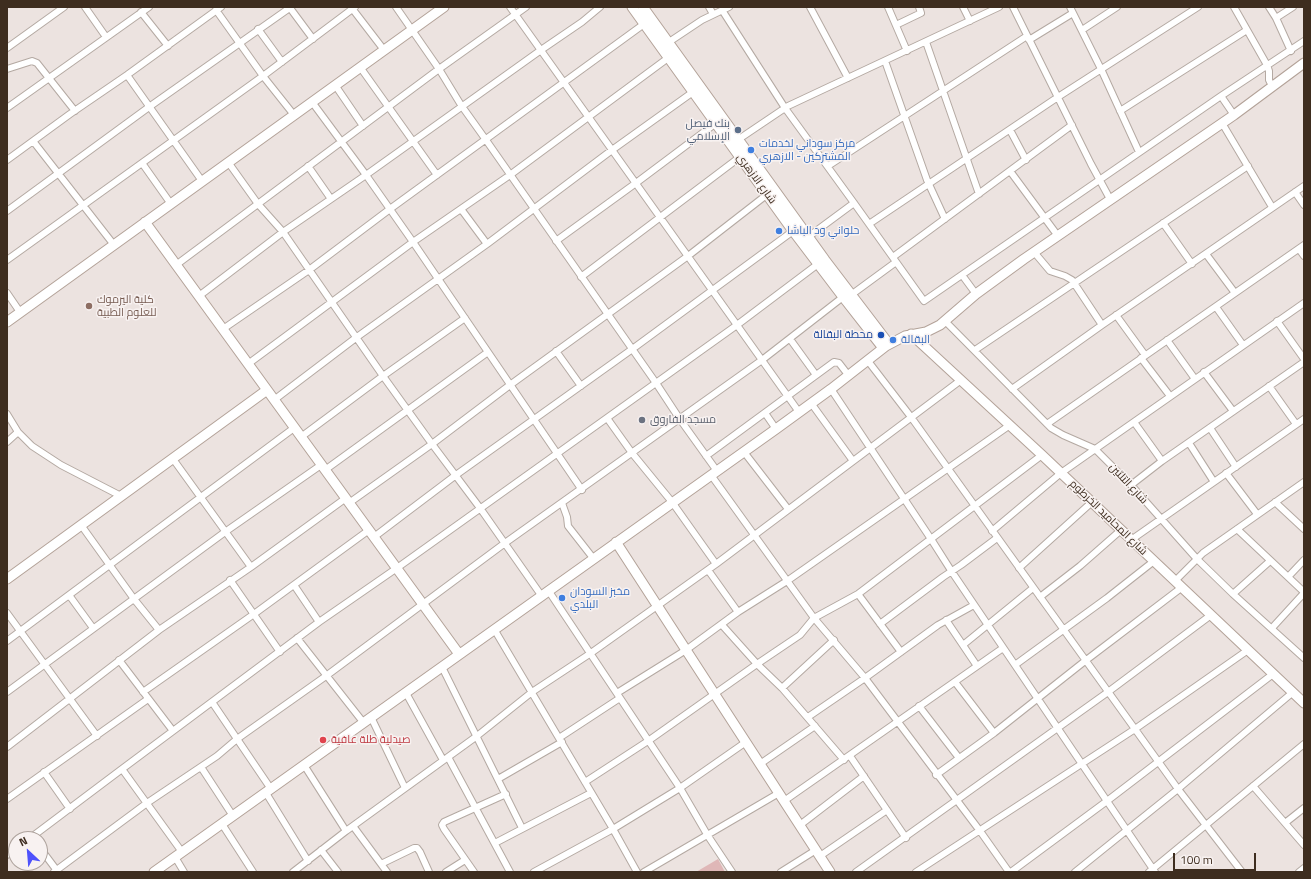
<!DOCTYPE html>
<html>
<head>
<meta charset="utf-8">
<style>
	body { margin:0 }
	#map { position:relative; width:1311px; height:879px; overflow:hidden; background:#ece3e0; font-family:"Titillium Web",sans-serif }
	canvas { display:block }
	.frame { position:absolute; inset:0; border:8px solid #3e2d1f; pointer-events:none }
	.north { position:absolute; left:8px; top:831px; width:40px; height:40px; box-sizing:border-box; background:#f8f2f1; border:1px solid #aea39d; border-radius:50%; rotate:334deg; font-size:11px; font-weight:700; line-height:16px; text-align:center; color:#3e2d1f }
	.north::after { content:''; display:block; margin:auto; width:14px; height:18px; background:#4e52fc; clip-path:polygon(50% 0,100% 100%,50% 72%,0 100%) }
	.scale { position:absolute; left:1173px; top:853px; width:83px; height:18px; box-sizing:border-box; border:2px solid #3e2d1f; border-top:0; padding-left:5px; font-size:12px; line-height:14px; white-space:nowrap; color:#3e2d1f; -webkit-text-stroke:3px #f8f2f1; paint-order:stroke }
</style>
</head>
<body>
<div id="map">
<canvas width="1311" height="879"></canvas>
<div class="frame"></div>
<div class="north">N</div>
<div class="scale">100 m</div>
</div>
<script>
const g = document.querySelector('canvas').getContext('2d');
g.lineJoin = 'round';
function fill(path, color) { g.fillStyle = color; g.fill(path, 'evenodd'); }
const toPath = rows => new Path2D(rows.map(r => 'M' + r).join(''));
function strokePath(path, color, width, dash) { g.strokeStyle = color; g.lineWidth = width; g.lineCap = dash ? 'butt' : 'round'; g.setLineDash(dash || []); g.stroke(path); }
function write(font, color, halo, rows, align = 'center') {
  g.font = font + ' "Titillium Web",Cairo,sans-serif'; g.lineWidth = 3; g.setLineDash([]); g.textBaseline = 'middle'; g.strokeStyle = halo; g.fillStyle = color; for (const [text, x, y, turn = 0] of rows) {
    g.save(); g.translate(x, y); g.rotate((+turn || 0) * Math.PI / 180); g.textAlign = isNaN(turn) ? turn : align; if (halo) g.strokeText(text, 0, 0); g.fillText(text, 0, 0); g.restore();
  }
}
fill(toPath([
	[718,859,725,872,696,872]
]), '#dfb7b7');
const street = toPath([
	[85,7,106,37],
	[351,7,384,50],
	[396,7,439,69,461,105,486,140,656,383,679,418,717,471],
	[510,7,799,412],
	[709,7,713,14],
	[810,7,848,78],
	[888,7,907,51],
	[963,7,970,21],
	[1013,7,1091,164,1110,199],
	[1070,7,1101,69,1139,152],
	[1234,7,1267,65,1269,71,1269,80,1272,86],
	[1269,7,1276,18,1291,51],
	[290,8,313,39],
	[216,10,263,76,294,115],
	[722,10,785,108,854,203,924,301,1221,96,1304,41],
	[141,12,168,46],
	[1276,18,1293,7],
	[896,25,921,13,919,7],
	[258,29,282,62],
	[1082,30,1117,7],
	[1029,40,1073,13],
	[669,42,702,20,729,7],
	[926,42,979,194],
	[7,48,64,7],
	[885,61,927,180,945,219],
	[360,67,437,175],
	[7,69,32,61,37,63,75,111],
	[127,75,202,181],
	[335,85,363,126],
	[1221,96,1234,115],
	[312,102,366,175,413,242,582,490],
	[7,108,149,7],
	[1120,111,1247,30],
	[1222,123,1272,207],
	[1010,130,1026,160],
	[739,139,788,106,999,7],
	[33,141,114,245],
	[7,160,70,114,127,75,221,7],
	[228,162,258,204,283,232,383,376,432,444,480,508,541,595],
	[142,163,171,204],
	[308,166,331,199],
	[828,166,1027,36],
	[1010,171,1058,236],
	[1295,192,1304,205],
	[461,209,487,244],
	[7,211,149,107,291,7],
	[1163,223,1192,264],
	[869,224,1058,97,1198,7],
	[808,237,854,203],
	[556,241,636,183,716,123],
	[1299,249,1304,256],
	[1034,252,1050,271,1065,276,1072,280,1102,325],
	[1206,254,1235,293],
	[893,257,1072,125],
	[7,260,263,76,355,7],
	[176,265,439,69,526,7],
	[962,275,976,294],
	[581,277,740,157],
	[7,293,20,312],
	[851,295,896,262],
	[199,296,283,232,366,175,541,50,582,22,600,7],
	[1216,307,1243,345],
	[1116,315,1145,355],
	[945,321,1051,428,1063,435,1095,449,1131,485,1197,559,1233,594,1304,658],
	[1277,321,1304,359],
	[223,329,309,270,390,209,644,24],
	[790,339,816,375],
	[1167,340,1195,379],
	[975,350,1248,166],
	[556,351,581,386],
	[1141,358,1170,396],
	[868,361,911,417,1178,789,1242,872],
	[248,364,413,242,510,175,668,58],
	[1204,372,1233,411],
	[1269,386,1296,424],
	[831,389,931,539,952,572,1155,872],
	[1012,389,1102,325,1304,186],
	[274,400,357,337,487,244,612,150,693,92],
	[811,403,853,461],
	[765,413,776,429],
	[7,414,18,432,32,446,61,465,121,496],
	[607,418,632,453,672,502,716,564],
	[1134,422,1162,461],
	[1047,424,1304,245],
	[1210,428,1236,467],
	[301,437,383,376,465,318],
	[7,442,18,432],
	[1189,443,1214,482],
	[744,452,788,509],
	[706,456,834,362,839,363,849,376],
	[173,459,251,567],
	[325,470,488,352],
	[1226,473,1257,514],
	[711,475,814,618,865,678,980,831,1009,872],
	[1131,485,1162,461,1304,362],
	[1275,502,1304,529],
	[349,503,432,444,510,385,688,256,769,193],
	[562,503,567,517,568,526,593,558],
	[81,525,134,599,159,630],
	[1237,529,1304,592],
	[992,531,1061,473,1304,303],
	[374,537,456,475,631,350,793,231],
	[1131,540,1304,419],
	[1019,568,1092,502],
	[708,570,738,612],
	[1288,577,1304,560],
	[230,580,280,652],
	[1175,581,1203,553,1304,482],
	[294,585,319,622],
	[548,590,680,788,708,836,732,872],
	[858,594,901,652],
	[1233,594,1270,561],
	[69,595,93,628],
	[1040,597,1080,566,1121,530],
	[7,613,97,736],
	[946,620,977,666],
	[880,624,943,577,961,565,997,538],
	[722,625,757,664,782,688,844,760],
	[1272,628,1304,593],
	[494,629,613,829,637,872],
	[297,638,363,722],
	[7,641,294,428],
	[963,645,1033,588],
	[119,660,173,731],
	[1015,665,1107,598,1154,561],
	[442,667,522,828],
	[955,682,994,733],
	[782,688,834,640],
	[7,692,225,532,321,465],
	[143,692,254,614,369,530],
	[406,693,443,760],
	[617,693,686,650,738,612,787,581,1010,425],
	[212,702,271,789],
	[919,706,959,758],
	[371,717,405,788],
	[808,717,865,678,938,625,974,605],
	[559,738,620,698],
	[7,747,159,630,251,567,346,498],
	[850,756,906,838],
	[448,757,510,872],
	[760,764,815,726],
	[304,765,346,831],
	[201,767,233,816],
	[44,772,70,809],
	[936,775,994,733,1085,661,1181,588],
	[498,779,562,742],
	[585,782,648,741,757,664,800,635,814,618,858,594,1042,455],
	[1253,786,1304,845],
	[266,793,308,861],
	[7,799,148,699],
	[784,801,1003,648],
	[1285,823,1304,808],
	[222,824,253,872],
	[800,825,864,776],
	[353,826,387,872],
	[29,839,122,769],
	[495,843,591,793],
	[40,848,58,872],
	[321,850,338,872],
	[182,852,122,769,319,622,397,568,737,325,818,264],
	[7,855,16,848],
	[820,856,887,810],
	[175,857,184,872],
	[381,864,414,848,417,848,420,852,429,872],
	[54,872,147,803,217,756,237,739,326,676,505,543,762,360,843,297],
	[293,872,346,831,477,736,532,692,591,653,716,564,961,380],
	[446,872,465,860],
	[474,872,444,829,442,825,444,822,506,794],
	[534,872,613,829,680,788,746,742],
	[644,872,779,793],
	[781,872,816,850],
	[856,872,1108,692,1211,615],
	[916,872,1135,729,1248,650],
	[1011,872,1107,801,1273,674],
	[1075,872,1178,789,1292,693],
	[1149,872,1304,744],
	[1299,872,1304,868]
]);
const secondary = toPath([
	[632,7,793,231,843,297,883,348],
	[643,7,825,260,889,344],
	[145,222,459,654],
	[7,322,444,7],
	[911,334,1042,455,1304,703],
	[616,542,830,872],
	[7,579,267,390],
	[154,872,776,429,831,389,886,346,905,336,926,332,940,325,976,294,1024,259,1234,115,1304,63]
]);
strokePath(street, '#b4a9a2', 8);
strokePath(secondary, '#b3a298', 11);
strokePath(street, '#fff', 6);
strokePath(secondary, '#fff', 9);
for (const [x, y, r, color] of [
	[738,130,4,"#5c6f8a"],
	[751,150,4,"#3f7fe0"],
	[779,231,4,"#3f7fe0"],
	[89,306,4,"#8d6e63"],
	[881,335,4,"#1a4fb4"],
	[893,340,4,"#3f7fe0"],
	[642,420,4,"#6b7280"],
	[562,598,4,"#3f7fe0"],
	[323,740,4,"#e0444e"]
]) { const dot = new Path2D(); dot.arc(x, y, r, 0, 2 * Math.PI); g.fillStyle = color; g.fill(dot); strokePath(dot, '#f8f2f1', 1.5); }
write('11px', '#4e5e75', '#f8f2f1', [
	["بنك فيصل",730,124],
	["الإسلامي",730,137]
], 'right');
write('11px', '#366cbe', '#f8f2f1', [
	["مركز سوداني لخدمات",759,144],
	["المشتركين - الازهري",759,157],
	["حلواني ود الباشا",787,231],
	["البقالة",901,340],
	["مخبز السودان",570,592],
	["البلدي",570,605]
], 'left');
write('11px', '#3e2d1f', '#f8f2f1', [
	["شارع الازهري",756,179,54],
	["شارع التلتين",1128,484,47],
	["شارع المحاميد الخرطوم",1108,518,44]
]);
write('11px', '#785e54', '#f8f2f1', [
	["كلية اليرموك",97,300],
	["للعلوم الطبية",97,313]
], 'left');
write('11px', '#164399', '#f8f2f1', [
	["محطة البقالة",873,335]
], 'right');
write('11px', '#5b616d', '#f8f2f1', [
	["مسجد الفاروق",650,420]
], 'left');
write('11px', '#be3a42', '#f8f2f1', [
	["صيدلية طلة عافية",331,740]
], 'left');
</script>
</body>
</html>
